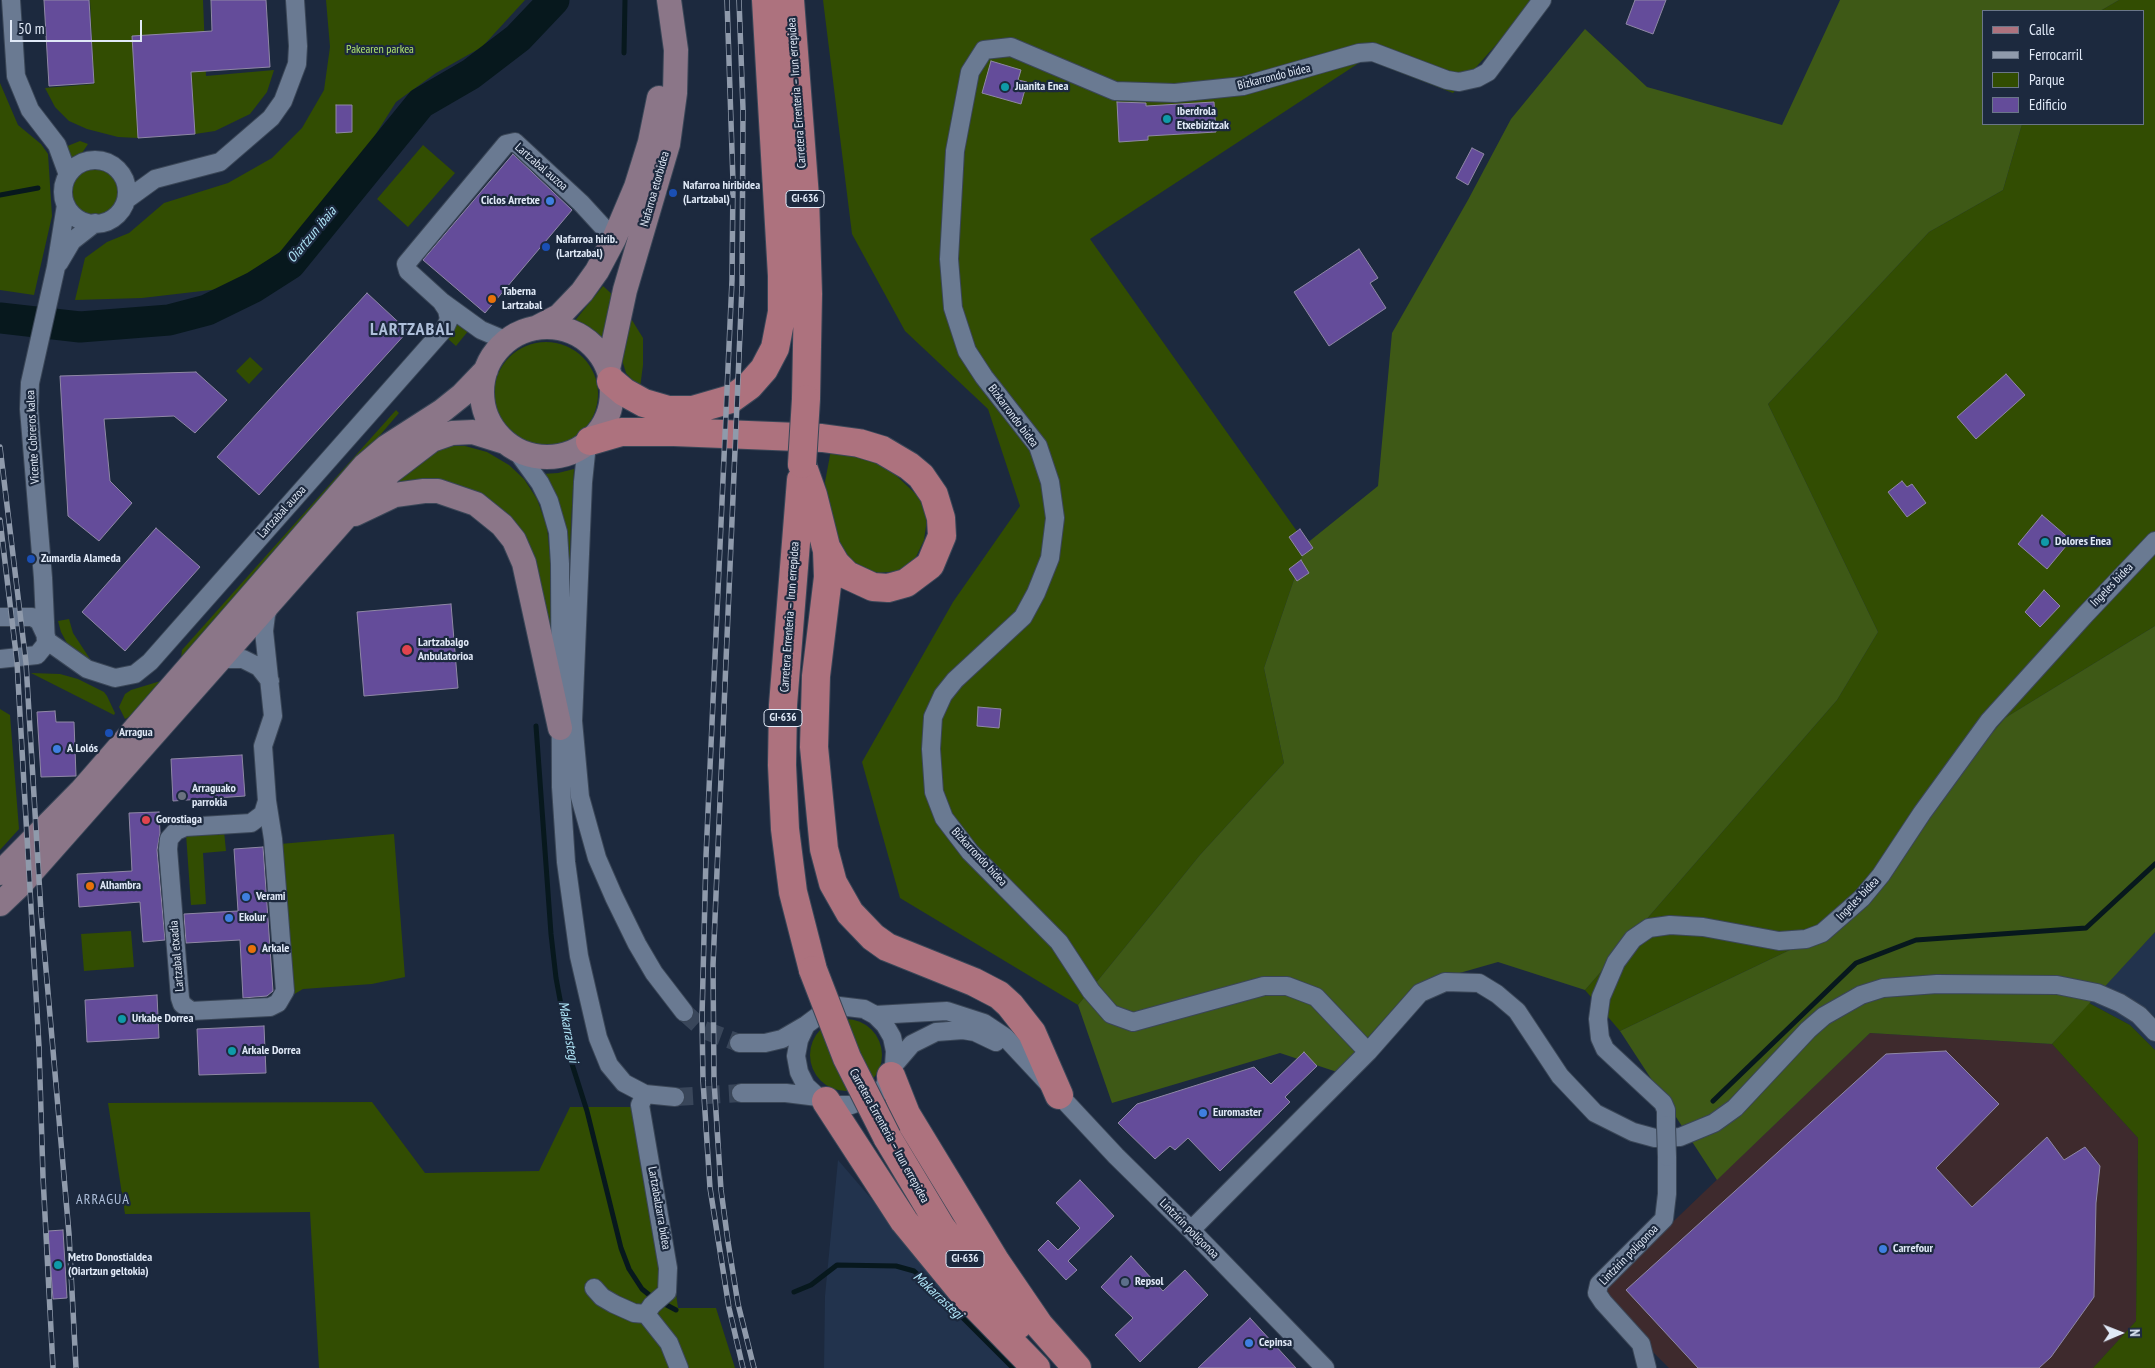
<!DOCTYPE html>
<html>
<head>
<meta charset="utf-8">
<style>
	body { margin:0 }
	#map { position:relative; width:2155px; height:1368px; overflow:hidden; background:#1c293e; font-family:"PT Sans Narrow",sans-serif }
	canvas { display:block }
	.legend { position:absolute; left:1982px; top:10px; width:162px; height:115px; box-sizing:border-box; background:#1c293e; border:1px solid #6a7688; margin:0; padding:6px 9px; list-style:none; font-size:15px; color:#e0e9f7 }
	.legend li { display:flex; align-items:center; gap:10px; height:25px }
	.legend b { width:25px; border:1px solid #6a7688 }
	.north { position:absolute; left:2095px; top:1308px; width:50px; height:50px; -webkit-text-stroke:4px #1c293e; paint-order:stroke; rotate:89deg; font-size:14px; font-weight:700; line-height:20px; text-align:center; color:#e0e9f7 }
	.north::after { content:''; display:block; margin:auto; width:18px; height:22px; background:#e0e9f7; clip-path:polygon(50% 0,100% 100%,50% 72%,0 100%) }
	.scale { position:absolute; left:10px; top:20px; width:132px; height:22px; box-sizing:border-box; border:2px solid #e0e9f7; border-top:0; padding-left:6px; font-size:15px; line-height:18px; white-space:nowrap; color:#e0e9f7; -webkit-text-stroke:4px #1c293e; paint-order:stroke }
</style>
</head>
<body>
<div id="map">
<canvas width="2155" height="1368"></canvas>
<ul class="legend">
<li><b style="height:6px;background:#ad727e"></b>Calle</li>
<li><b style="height:6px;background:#8f9aab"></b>Ferrocarril</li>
<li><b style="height:14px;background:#324d02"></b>Parque</li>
<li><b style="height:14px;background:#644c9a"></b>Edificio</li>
</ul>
<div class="north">N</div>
<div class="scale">50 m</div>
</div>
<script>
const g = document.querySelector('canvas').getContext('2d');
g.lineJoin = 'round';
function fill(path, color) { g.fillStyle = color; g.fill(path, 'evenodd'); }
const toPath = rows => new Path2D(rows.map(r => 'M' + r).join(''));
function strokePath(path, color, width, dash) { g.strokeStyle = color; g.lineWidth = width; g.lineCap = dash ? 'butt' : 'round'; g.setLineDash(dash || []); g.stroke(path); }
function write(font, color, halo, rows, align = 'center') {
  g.font = font + ' "PT Sans Narrow",sans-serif'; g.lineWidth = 4.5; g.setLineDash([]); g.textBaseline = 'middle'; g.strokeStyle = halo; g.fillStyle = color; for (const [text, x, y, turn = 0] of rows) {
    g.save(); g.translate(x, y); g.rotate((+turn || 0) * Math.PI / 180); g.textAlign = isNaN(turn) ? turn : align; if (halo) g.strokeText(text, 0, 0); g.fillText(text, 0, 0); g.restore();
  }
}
fill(toPath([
	[1870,1033,2052,1044,2138,1138,2136,1321,2093,1368,1669,1368,1607,1306,1607,1285]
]), '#3e2a2d');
fill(toPath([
	[2155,932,2155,1050,2130,1025,2089,1003],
	[838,1160,935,1273,1026,1368,824,1368,825,1296]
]), '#22334d');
fill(toPath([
	[90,0,203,0,206,76,274,70,267,92,250,114,215,131,195,134,189,33,138,138,118,137,87,129,69,121,55,107,45,88,94,84],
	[326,0,525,0,482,47,436,73,396,102,364,153,334,193,287,247,228,288,142,298,75,300,85,258,107,242,129,233,164,203,228,183,272,158,302,128,324,90,330,47],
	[823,0,1536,0,1453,93,1365,59,1090,239,1306,544,1264,668,1284,763,1200,855,1078,1005,900,898,862,762,953,602,1020,506,988,409,905,331,852,234],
	[2119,0,2155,0,2155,626,2005,718,1815,938,1620,1031,1585,990,1837,700,1878,632,1768,404,1929,232,2003,190,2022,124,2144,124,2144,11,2100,11],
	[0,83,18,125,41,144,48,154,52,216,34,295,0,290],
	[80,141,88,144,82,153,71,159,65,147],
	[423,145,455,173,408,227,377,199],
	'72 192a24 24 0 1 1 48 0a24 24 0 1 1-48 0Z',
	[603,286,614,296,604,342,593,331,573,323],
	[627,312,643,338,643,365,640,388,626,373,622,360,623,334],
	[456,324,461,324,469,330,456,346,447,338],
	'494 394a52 52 0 1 1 104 0a52 52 0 1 1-104 0Z',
	[250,357,263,369,249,384,236,371],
	[396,410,399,413,186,661,181,658,182,650],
	[444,446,465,446,487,452,509,465,524,479,537,499,547,527,550,557,551,640,502,513,388,490,416,462],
	[831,450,855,455,885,465,920,498,927,520,924,540,915,559,900,571,876,573,856,567,841,550,829,516,825,482],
	[574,469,571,523,569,582,542,474,558,473],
	[69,619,73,633,90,659,89,660,68,645,61,632,58,621],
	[31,673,60,674,78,679,104,692,107,696,115,713,114,715],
	[164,680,146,708,125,719,119,707,125,694,131,690],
	[0,709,10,715,19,829,0,850],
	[224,831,226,851,203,853,206,904,191,905,186,834],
	[394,834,405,977,372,984,303,989,291,996,280,844],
	[131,931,134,967,84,971,81,934],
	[2089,1003,2130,1025,2155,1050,2155,1368,2093,1368,2136,1321,2138,1138,2052,1044],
	'810 1055a36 36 0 1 1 72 0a36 36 0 1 1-72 0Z',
	[372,1102,425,1173,539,1171,570,1107,650,1107,678,1308,716,1308,735,1368,319,1368,310,1212,125,1214,108,1103]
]), '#324d02');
fill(toPath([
	[1840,0,2119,0,2100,11,1984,11,1984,124,2022,124,2003,190,1929,232,1768,404,1878,632,1837,700,1585,990,1498,962,1414,986,1337,1072,1280,1053,1112,1103,1078,1005,1200,855,1284,763,1264,668,1306,544,1378,486,1392,333,1468,200,1511,119,1585,29,1647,87,1782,125],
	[2155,626,2155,932,2052,1044,1870,1033,1717,1180,1620,1031,1815,938,2005,718]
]), '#3e5916');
strokePath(toPath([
	[624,53,625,0],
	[0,195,38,188],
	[536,726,551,934,556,978,572,1064,587,1111,621,1248,629,1269,642,1289,653,1298],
	[1713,1101,1856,963,1916,940,2086,928,2155,864],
	[794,1292,811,1285,837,1265,896,1266,914,1271,934,1289,1013,1368],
	[661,1302,676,1310]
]), '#07181d', 5);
strokePath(toPath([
	[0,318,80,327,169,320,207,310,254,287,290,264,421,103,471,74,518,38,554,0]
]), '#07181d', 31);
const building = toPath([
	[44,0,89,0,94,83,49,86,44,0],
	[211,0,266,0,270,67,191,72,195,134,138,138,132,36,212,31,211,0],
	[1635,0,1666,0,1653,34,1626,24,1635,0],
	[991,61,1021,70,1018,80,1027,82,1021,104,982,93,991,61],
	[1117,102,1146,103,1146,106,1214,102,1216,132,1148,136,1148,140,1119,142,1117,102],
	[336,105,352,105,352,132,336,133,336,105],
	[1472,148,1484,154,1468,185,1456,178,1472,148],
	[513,154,572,210,485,313,423,260,513,154],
	[1359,249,1378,278,1370,283,1386,308,1329,346,1294,292,1359,249],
	[367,293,408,331,259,495,217,457,367,293],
	[196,372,227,400,195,433,174,416,104,419,110,481,132,503,99,541,68,516,60,376,196,372],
	[2006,374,2025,395,1976,439,1957,417,2006,374],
	[1902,481,1907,487,1912,484,1926,503,1907,517,1888,492,1902,481],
	[2042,515,2071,540,2047,569,2018,544,2042,515],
	[156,528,200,567,125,651,82,612,156,528],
	[1300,529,1313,548,1302,556,1289,537,1300,529],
	[1301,560,1309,573,1297,581,1289,569,1301,560],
	[2044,590,2060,606,2040,627,2025,612,2044,590],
	[451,604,458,688,364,696,357,612,451,604],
	[978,707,1001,709,999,728,977,726,978,707],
	[55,711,56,722,74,722,76,776,41,777,37,712,55,711],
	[242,755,245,796,173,801,171,759,242,755],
	[159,812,160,833,157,850,165,940,143,942,140,902,79,907,77,874,132,871,129,813,159,812],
	[263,847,273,991,267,996,243,998,240,940,186,943,184,914,238,911,234,849,263,847],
	[157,995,159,1038,87,1042,85,1000,157,995],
	[264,1026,266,1073,199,1075,197,1029,264,1026],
	[1946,1051,1999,1104,1936,1168,1972,1207,2047,1137,2064,1160,2085,1147,2100,1166,2096,1203,2094,1297,2051,1357,2039,1368,1698,1368,1626,1290,1886,1054,1946,1051],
	[1304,1052,1317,1066,1285,1097,1290,1102,1220,1171,1188,1138,1175,1150,1170,1146,1155,1159,1118,1123,1137,1104,1254,1067,1271,1084,1304,1052],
	[1080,1180,1114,1216,1068,1261,1077,1270,1066,1280,1038,1250,1048,1240,1058,1250,1080,1228,1056,1203,1080,1180],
	[63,1230,67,1298,53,1299,48,1231,63,1230],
	[1131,1256,1163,1291,1185,1270,1208,1295,1140,1362,1115,1335,1133,1318,1101,1287,1131,1256],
	[1250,1318,1296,1368,1198,1368,1250,1318]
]);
fill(building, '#644c9a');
strokePath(building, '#8f88a5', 1);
strokePath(toPath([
	[684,1012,704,1030,739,1043],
	[675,1097,741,1093]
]), '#39465a', 18, [18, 9]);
const minor = toPath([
	[11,0,16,76,30,110,57,145,68,175],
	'63 192a32 32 0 1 1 64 0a32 32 0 1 1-64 0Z',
	[126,200,155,179,220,162,271,118,283,101,297,64,298,46,295,0],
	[59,263,72,241,95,223],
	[507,341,481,330,441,301,408,271,406,264,506,144,515,142,581,203,614,239],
	[587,444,583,482,573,721,580,797,597,858,614,897,637,944,654,973,684,1012],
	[516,450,540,483,549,501,558,532,560,564,561,787,566,862,579,956,598,1038,609,1065,624,1083,645,1094,675,1097],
	[0,617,32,617,39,621,46,636],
	[46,640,87,669,115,678,135,674,150,662,445,328,449,319,447,310,441,301],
	[0,659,37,655,46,644,43,578,29,409,30,383,56,267,66,205],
	[217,662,226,659,243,659,259,667,270,681],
	[267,801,263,814,251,823,185,827,176,831,169,839,168,849,180,998,182,1004,191,1011,270,1007,278,1003,285,991,273,839,267,801,263,746,273,716,264,631,266,615,270,604],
	[875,1015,947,1011,984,1023,1005,1037,1116,1156,1191,1230,1325,1368],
	[739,1043,765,1043,782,1039,806,1025,826,1010,839,1006,864,1009,875,1015,885,1025,892,1037,895,1051,894,1065,884,1087,875,1096,851,1105,838,1105,818,1097,806,1086,799,1072,796,1056,799,1040,806,1025],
	[1368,1052,1316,997,1287,986,1264,986,1133,1022,1111,1014,1091,991,1059,942,970,852,944,818,934,792,931,749,933,717,943,695,955,680,1023,617,1036,593,1050,558,1055,518,1050,482,1038,446,984,377,967,351,953,308,949,259,955,151,970,72,984,50,1011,47,1115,91,1175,93,1243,86,1359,53,1373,52,1447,80,1459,82,1477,78,1488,72,1542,0],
	[894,1065,912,1044,936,1032,963,1030,975,1032,996,1042],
	[741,1093,786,1093,818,1097],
	[645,1094,640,1105,668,1268,667,1292,652,1305,646,1314],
	[1666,1125,1666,1110,1663,1103,1605,1049,1600,1038,1598,1019,1601,997,1616,962,1633,939,1649,928,1670,925,1703,927,1779,941,1806,939,1822,933,1862,898,1881,875,1922,813,1989,721,2084,616,2155,541],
	[1191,1230,1368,1052,1420,993,1445,982,1479,983,1497,994,1517,1011,1560,1076,1595,1113,1633,1132,1655,1138,1680,1137,1714,1123,1735,1108,1808,1030,1824,1016,1861,995,1883,988,1937,984,2057,985,2097,993,2120,1003,2139,1015,2155,1032],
	[594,1288,602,1297,614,1304,634,1313,646,1314,669,1343,679,1368],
	[1647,1368,1641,1344,1603,1302,1597,1293,1599,1284,1664,1219,1667,1194,1667,1157]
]);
const secondary = toPath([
	'482 392a65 65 0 1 1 130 0a65 65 0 1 1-130 0Z',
	[536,328,559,316,582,292,597,271,614,239,636,187,650,142,659,98],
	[608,369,625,290,668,144,675,93,676,50,669,0],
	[355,514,395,495,424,491,438,491,476,504,502,525,514,540,524,563,560,728],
	[0,873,82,790,365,465,386,447,442,411,462,395,486,370],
	[0,904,21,884,360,501,390,472,432,440,452,433,473,432,505,442]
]);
const primary = toPath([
	[790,0,805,197,808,294,806,399],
	[611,381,624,392,644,403,668,410,693,410,731,399,749,386,764,369,775,348,782,312,782,276,766,0],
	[590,441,621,432,674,432,822,438,859,443,882,450,909,466,921,476,934,495,941,518,942,536,930,565,906,583,888,588,873,587,847,575,836,564,826,547,813,495,802,464],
	[801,480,783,705,782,765,785,829,793,892,813,970],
	[827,551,828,577,816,676,814,747,824,849,833,883,850,913,873,937,887,947,974,982,999,995,1010,1005,1032,1033,1059,1095],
	[891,1076,906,1114,996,1262,1039,1325,1077,1368],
	[826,1101,904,1221,963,1293,1036,1368],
	[887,1137,941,1227,1001,1306,1018,1325]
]);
strokePath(minor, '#3a4657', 20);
strokePath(secondary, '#3a4657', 26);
strokePath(primary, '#3a4657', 30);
strokePath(minor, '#6a7a92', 18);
strokePath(secondary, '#8b7688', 24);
strokePath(primary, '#ad727e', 28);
const rail = toPath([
	[727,0,733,182,732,280,706,856,702,1017,703,1081,710,1188,729,1308,743,1368],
	[739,0,743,109,742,286,713,965,714,1081,721,1190,728,1242,738,1304,754,1368],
	[0,447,26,663,41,912,69,1234,76,1368],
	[0,520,17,662,39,1047,43,1177,53,1368]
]);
strokePath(rail, '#8f9aab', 5.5);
strokePath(rail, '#1c293e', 4, [11]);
const minorBridge = toPath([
	[1666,1125,1667,1157]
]);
const primaryBridge = toPath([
	[802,464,806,399],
	[813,970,847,1058,887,1137]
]);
strokePath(minorBridge, '#3a4657', 20, []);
strokePath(primaryBridge, '#3a4657', 30, []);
strokePath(minorBridge, '#6a7a92', 18);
strokePath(primaryBridge, '#ad727e', 28);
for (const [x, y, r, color] of [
	[1005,87,5,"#0f9aa8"],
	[1167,119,5,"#0f9aa8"],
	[673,193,5,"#1a4fb4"],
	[550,201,5,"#3f7fe0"],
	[546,247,5,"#1a4fb4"],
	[492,299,5,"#e8710a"],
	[2045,542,5,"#0f9aa8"],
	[31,559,5,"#1a4fb4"],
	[407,650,6,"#e0444e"],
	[109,733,5,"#1a4fb4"],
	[57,749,5,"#3f7fe0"],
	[182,796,5,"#6b7280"],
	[146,820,5,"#e0444e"],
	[90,886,5,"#e8710a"],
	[246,897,5,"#3f7fe0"],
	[229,918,5,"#3f7fe0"],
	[252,949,5,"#e8710a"],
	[122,1019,5,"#0f9aa8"],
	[232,1051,5,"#0f9aa8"],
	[1203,1113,5,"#3f7fe0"],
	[1883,1249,5,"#3f7fe0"],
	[58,1265,5,"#0f9aa8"],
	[1125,1282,5,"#5c6f8a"],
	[1249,1343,5,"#3f7fe0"]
]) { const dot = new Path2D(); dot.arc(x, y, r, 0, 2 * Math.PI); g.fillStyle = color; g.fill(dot); strokePath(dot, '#1c293e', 2); }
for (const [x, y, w] of [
	[805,199,38],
	[783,718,38],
	[965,1259,38]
]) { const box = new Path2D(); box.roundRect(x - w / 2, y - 8.5, w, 17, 4); g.fillStyle = '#1c293e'; g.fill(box); strokePath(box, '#e0e9f7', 1); }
write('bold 11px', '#e0e9f7', null, [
	["GI-636",805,199],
	["GI-636",783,718],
	["GI-636",965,1259]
]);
write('12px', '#ade06e', '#1c293e', [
	["Pakearen parkea",380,50]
]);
write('12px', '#e0e9f7', '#1c293e', [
	["Bizkarrondo bidea",1274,77,-14],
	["Carretera Errenteria – Irun errepidea",797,93,-94],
	["Lartzabal auzoa",541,167,41],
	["Nafarroa etorbidea",655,189,-74],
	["Bizkarrondo bidea",1013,416,53],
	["Vicente Cobreros kalea",33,437,-93],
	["Lartzabal auzoa",282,512,-48],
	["Ingeles bidea",2112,585,-46],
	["Carretera Errenteria – Irun errepidea",790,617,-86],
	["Bizkarrondo bidea",979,857,47],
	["Ingeles bidea",1858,899,-46],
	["Lartzabal etxadia",177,956,-95],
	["Carretera Errenteria – Irun errepidea",889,1136,61],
	["Lartzabalzarra bidea",659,1208,80],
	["Lintzirin poligonoa",1189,1229,45],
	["Lintzirin poligonoa",1629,1255,-46]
]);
write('bold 12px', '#e0e9f7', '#1c293e', [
	["Juanita Enea",1015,87],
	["Iberdrola",1177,112],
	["Etxebizitzak",1177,126],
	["Nafarroa hiribidea",683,186],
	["(Lartzabal)",683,200],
	["Ciclos Arretxe",540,201,"right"],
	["Nafarroa hirib.",556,240],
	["(Lartzabal)",556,254],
	["Taberna",502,292],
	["Lartzabal",502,306],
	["Dolores Enea",2055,542],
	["Zumardia Alameda",41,559],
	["Lartzabalgo",418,643],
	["Anbulatorioa",418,657],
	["Arragua",119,733],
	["A Lolós",67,749],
	["Arraguako",192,789],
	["parrokia",192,803],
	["Gorostiaga",156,820],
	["Alhambra",100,886],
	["Verami",256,897],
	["Ekolur",239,918],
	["Arkale",262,949],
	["Urkabe Dorrea",132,1019],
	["Arkale Dorrea",242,1051],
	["Euromaster",1213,1113],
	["Carrefour",1893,1249],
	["Metro Donostialdea",68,1258],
	["(Oiartzun geltokia)",68,1272],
	["Repsol",1135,1282],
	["Cepinsa",1259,1343]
], 'left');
write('italic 14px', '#afe5f8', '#1c293e', [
	["Oiartzun ibaia",312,235,-50],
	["Makarrastegi",568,1032,80],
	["Makarrastegi",938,1296,43]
]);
g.letterSpacing = '1px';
write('14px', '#afc0db', '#1c293e', [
	["ARRAGUA",103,1200]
]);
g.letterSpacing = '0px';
g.letterSpacing = '1px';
write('bold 18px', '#afc0db', '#1c293e', [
	["LARTZABAL",412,330]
]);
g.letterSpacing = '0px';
</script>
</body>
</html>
